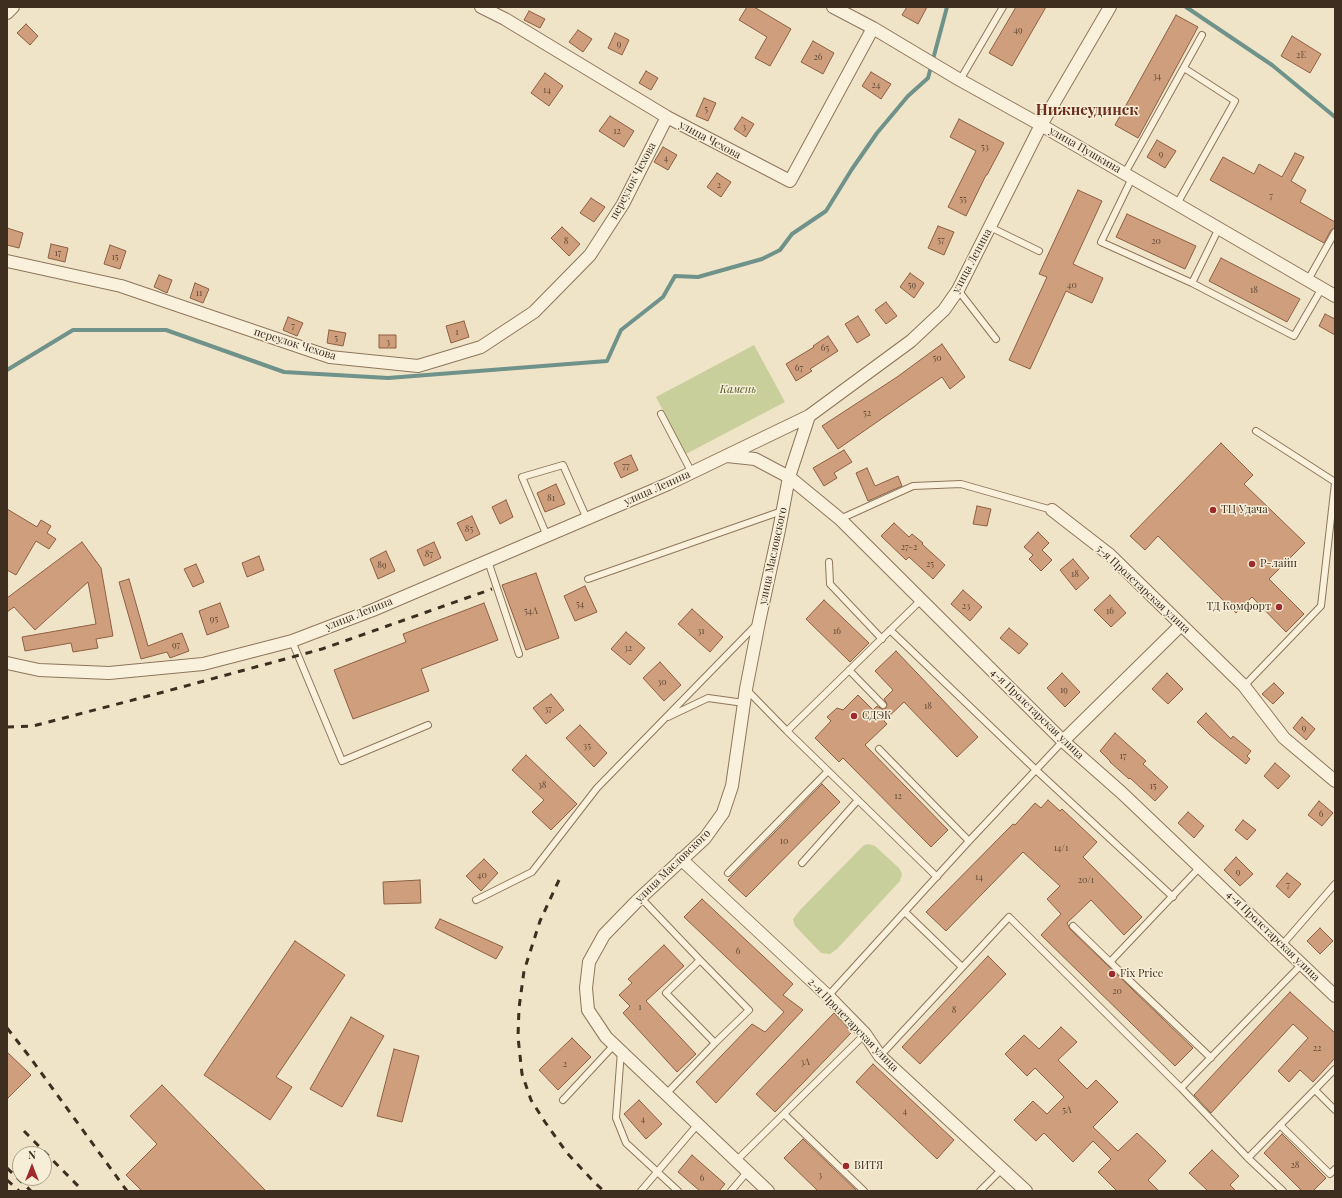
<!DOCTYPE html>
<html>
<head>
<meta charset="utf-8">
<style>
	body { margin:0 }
	#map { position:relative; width:1342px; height:1198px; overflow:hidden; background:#f0e4c8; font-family:"Playfair Display",serif }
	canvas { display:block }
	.frame { position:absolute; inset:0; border:8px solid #3d2e20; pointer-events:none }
	.north { position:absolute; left:12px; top:1146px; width:40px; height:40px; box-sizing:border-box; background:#f7eed8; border:1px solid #ada18e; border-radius:50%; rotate:0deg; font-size:11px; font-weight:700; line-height:16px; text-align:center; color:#3d2e20 }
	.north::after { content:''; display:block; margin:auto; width:14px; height:18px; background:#9e2a2b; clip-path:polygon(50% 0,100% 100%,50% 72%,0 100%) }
</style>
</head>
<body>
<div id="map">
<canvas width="1342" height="1198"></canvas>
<div class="frame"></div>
<div class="north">N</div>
</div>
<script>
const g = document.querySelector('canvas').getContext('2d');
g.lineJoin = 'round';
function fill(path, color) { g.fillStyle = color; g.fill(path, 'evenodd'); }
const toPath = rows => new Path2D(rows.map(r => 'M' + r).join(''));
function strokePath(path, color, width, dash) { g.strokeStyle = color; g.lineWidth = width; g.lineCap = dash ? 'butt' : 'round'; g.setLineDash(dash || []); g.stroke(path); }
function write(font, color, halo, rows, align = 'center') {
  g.font = font + ' "Playfair Display",serif'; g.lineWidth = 3; g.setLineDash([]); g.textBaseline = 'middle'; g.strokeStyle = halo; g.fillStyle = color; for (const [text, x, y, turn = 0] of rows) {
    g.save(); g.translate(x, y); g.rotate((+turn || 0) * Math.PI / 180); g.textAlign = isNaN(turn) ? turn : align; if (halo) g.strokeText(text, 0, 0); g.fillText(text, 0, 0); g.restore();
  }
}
fill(toPath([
	[754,345,785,402,686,454,656,397],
	[869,844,875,846,899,868,902,874,900,881,837,949,830,954,821,953,795,926,793,919,801,909,864,845]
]), '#c9cf9b');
strokePath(toPath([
	[1186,7,1272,65,1335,117],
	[7,370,73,330,166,330,284,372,388,378,607,361,621,330,663,297,675,276,698,277,762,259,780,250,792,234,826,211,852,169,877,133,908,96,928,78,947,7]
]), '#6f938a', 4);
const building = toPath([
	[747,7,754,7,791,29,770,66,755,58,767,37,739,20,747,7],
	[907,7,927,7,918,24,902,15,907,7],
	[1016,7,1046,7,1012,66,989,53,1016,7],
	[529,11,545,19,540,28,524,20,529,11],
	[1176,15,1198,27,1138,138,1115,125,1176,15],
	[26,24,38,36,30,45,17,33,26,24],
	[578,30,592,39,583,52,569,42,578,30],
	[615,33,629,40,622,55,608,48,615,33],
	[1292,36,1321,54,1310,73,1281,56,1292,36],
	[813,41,834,53,823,74,801,62,813,41],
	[646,71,658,78,651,90,639,83,646,71],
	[871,72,891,84,881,99,862,86,871,72],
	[545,73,563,86,549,106,531,93,545,73],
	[704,98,716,103,708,121,696,116,704,98],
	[610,116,634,131,624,147,599,131,610,116],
	[742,117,754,124,746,137,734,129,742,117],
	[959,119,1004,143,987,175,986,175,966,216,948,207,976,151,950,137,959,119],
	[1157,140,1176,151,1165,168,1147,157,1157,140],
	[663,147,677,155,668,170,654,162,663,147],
	[1295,153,1304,157,1291,181,1306,190,1300,202,1335,222,1335,228,1331,230,1324,243,1210,180,1223,157,1254,174,1259,164,1282,177,1295,153],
	[717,173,731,182,721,197,707,187,717,173],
	[1078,190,1102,201,1073,264,1103,278,1092,303,1066,291,1030,369,1009,360,1047,277,1039,274,1078,190],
	[591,198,605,207,594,222,580,213,591,198],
	[1127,214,1196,246,1185,269,1116,237,1127,214],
	[938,226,954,232,944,255,928,248,938,226],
	[562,227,580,244,569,256,551,238,562,227],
	[7,228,23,233,19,248,7,245,7,228],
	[51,244,68,248,65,262,48,258,51,244],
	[110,245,126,251,120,269,104,264,110,245],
	[1221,258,1300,299,1287,322,1209,281,1221,258],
	[910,273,924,283,914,298,900,287,910,273],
	[159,275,172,280,167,293,154,287,159,275],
	[195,283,209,289,203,303,190,298,195,283],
	[886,302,897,316,886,324,875,310,886,302],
	[1325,314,1335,319,1335,335,1319,326,1325,314],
	[858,316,870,335,857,343,845,324,858,316],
	[288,317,303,323,297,336,283,330,288,317],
	[464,321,469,337,451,343,446,326,464,321],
	[329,330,346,333,343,346,327,343,329,330],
	[379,335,396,335,396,348,379,348,379,335],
	[828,336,838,351,810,369,812,371,796,381,786,364,814,347,813,346,828,336],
	[942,344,965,377,950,389,942,377,838,449,822,426,897,377,942,344],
	[1221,443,1253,475,1244,484,1305,543,1269,579,1304,614,1286,632,1252,597,1236,613,1158,536,1145,550,1130,536,1221,443],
	[844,450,852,462,834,473,837,478,824,486,813,468,844,450],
	[631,455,638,470,621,478,614,463,631,455],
	[867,468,875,486,898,476,902,486,868,501,856,473,867,468],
	[556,484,565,504,545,512,537,493,556,484],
	[506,500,513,517,500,524,492,507,506,500],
	[977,506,991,509,987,526,973,524,977,506],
	[7,509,37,527,41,520,51,526,47,533,56,539,49,549,36,541,16,575,7,570,7,509],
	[472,516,480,534,466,541,457,523,472,516],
	[894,523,909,537,912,534,923,543,922,544,945,565,933,579,909,557,906,560,881,536,894,523],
	[1038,532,1049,543,1042,550,1052,560,1041,571,1029,559,1033,555,1024,547,1038,532],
	[82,542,101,568,113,636,96,639,98,648,73,652,71,643,25,651,22,637,96,624,88,582,35,630,14,607,7,612,7,598,82,542],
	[434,542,441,558,424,566,417,550,434,542],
	[386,551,395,571,378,579,370,559,386,551],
	[259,556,264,570,247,577,242,563,259,556],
	[1073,559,1089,578,1076,590,1060,570,1073,559],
	[196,564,204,582,193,587,184,569,196,564],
	[536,573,559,638,526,650,502,585,536,573],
	[129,579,148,646,182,633,189,651,170,658,167,652,141,659,119,582,129,579],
	[585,586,597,612,575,621,564,596,585,586],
	[963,590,982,607,970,621,951,604,963,590],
	[1110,595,1126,613,1111,627,1094,610,1110,595],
	[824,600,869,643,850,662,806,619,824,600],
	[220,603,229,627,207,635,199,611,220,603],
	[484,603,498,640,421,669,429,691,353,719,334,670,406,642,403,634,484,603],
	[692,609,723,637,710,652,678,624,692,609],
	[1009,628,1028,644,1019,654,1000,638,1009,628],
	[626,632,645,648,630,665,611,649,626,632],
	[896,651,978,737,957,757,904,702,884,721,887,724,865,745,948,830,931,847,843,758,839,762,815,738,831,721,827,717,837,708,843,710,858,695,873,710,877,706,882,709,886,708,887,704,884,699,893,690,875,671,896,651],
	[660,662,681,685,664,701,643,678,660,662],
	[1062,673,1080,692,1065,707,1047,688,1062,673],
	[1167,673,1183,689,1168,704,1152,689,1167,673],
	[1274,683,1284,693,1273,704,1262,694,1274,683],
	[551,694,564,710,546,724,533,708,551,694],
	[1206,713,1231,739,1233,736,1251,751,1247,756,1250,759,1246,764,1210,735,1197,722,1206,713],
	[1302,717,1315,729,1306,740,1293,728,1302,717],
	[580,725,607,753,594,767,566,738,580,725],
	[1115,733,1146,761,1143,764,1168,787,1155,801,1130,778,1129,779,1110,762,1110,761,1100,751,1115,733],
	[526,755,577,804,551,830,532,812,544,800,512,770,526,755],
	[1275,763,1290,776,1278,789,1264,776,1275,763],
	[822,784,840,802,746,897,728,880,822,784],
	[1048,800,1060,811,1062,809,1097,842,1083,857,1142,917,1124,935,1091,900,1067,923,1070,929,1193,1048,1175,1066,1041,935,1061,914,1047,899,1060,886,1023,852,946,931,926,912,1013,824,1015,825,1035,803,1041,808,1048,800],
	[1319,801,1333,813,1322,826,1308,815,1319,801],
	[1188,812,1204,826,1194,838,1178,823,1188,812],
	[1243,820,1256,830,1247,840,1235,830,1243,820],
	[1236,857,1253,874,1240,886,1224,870,1236,857],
	[484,859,498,873,481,891,466,876,484,859],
	[1287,873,1301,884,1289,898,1276,886,1287,873],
	[420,880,421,903,384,904,383,882,420,880],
	[702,899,793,984,783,995,803,1010,716,1103,696,1082,752,1024,765,1032,784,1012,684,917,702,899],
	[440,919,503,947,496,959,435,928,440,919],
	[1320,928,1333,941,1320,954,1307,941,1320,928],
	[295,941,345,975,276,1077,292,1087,270,1120,204,1075,295,941],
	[664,945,684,966,646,1001,696,1054,677,1072,623,1013,630,1006,619,995,632,983,628,979,664,945],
	[988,956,1006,974,920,1064,902,1047,988,956],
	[1290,992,1335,1033,1335,1058,1313,1082,1300,1070,1289,1082,1278,1071,1308,1038,1293,1024,1211,1113,1194,1095,1290,992],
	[834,1013,852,1032,775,1112,756,1094,834,1013],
	[351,1017,384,1036,342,1107,310,1089,351,1017],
	[1061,1027,1077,1042,1058,1060,1087,1089,1096,1080,1118,1102,1093,1127,1118,1151,1137,1133,1154,1149,1166,1161,1148,1180,1159,1191,1117,1191,1098,1172,1111,1159,1093,1141,1073,1162,1044,1133,1036,1141,1014,1120,1033,1101,1047,1114,1064,1097,1035,1068,1027,1076,1005,1054,1024,1035,1039,1049,1061,1027],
	[572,1038,591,1057,558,1090,539,1070,572,1038],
	[394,1049,419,1056,402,1122,377,1116,394,1049],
	[7,1052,31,1075,7,1099,7,1052],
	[873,1064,954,1140,937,1159,856,1082,873,1064],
	[162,1085,266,1191,142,1191,126,1175,157,1144,130,1116,162,1085],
	[639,1100,662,1124,646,1139,624,1114,639,1100],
	[1282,1134,1326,1178,1313,1191,1302,1191,1264,1153,1282,1134],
	[803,1139,857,1191,818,1191,784,1158,803,1139],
	[1212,1150,1239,1176,1230,1185,1236,1191,1208,1191,1189,1173,1212,1150],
	[692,1155,725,1184,719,1191,700,1191,678,1172,692,1155]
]);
fill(building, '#cf9f7d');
strokePath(building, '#8d5f41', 1);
const lane = toPath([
	[960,80,1003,7],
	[1125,173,1202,35],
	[1132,178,1101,242,1192,283,1219,228],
	[1177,204,1235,101,1184,68],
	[990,227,1039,251],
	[1308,280,1335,232],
	[1192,283,1294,336,1322,288],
	[958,290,996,339],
	[661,414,692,473],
	[1256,431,1335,482],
	[840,519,913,486,961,484,1052,510],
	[547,536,522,477,563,465,587,519],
	[488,561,519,654],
	[829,562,830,584,882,639],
	[588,579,782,511],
	[921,600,787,731,937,877],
	[890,630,1036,770,1173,897],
	[292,641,342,761,428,725],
	[849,670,883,705],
	[1244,686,1321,606,1335,483],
	[746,689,787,731],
	[668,717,708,698,744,703],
	[879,749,969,841],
	[802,863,858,800],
	[1200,867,1110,962,1211,1058],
	[728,873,828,771],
	[641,898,700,960,666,993,715,1043,749,1010,700,960],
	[476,900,532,872,597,788,757,624],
	[905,912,962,967],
	[1073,926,1110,962],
	[1282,945,1335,884],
	[828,996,969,841,1063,741],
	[621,1051,616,1118,626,1143,678,1191],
	[880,1056,1009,917,1181,1088,1248,1158,1283,1191],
	[1181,1088,1302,964],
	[1315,1090,1335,1110],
	[666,1094,715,1043],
	[563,1100,614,1045],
	[784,1114,864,1191],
	[1280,1125,1330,1174,1335,1169],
	[1248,1158,1335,1069],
	[737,1160,865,1034],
	[641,1191,698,1124],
	[731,1191,748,1171],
	[980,1191,1002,1169]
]);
const street = toPath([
	[481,7,505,19,667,117,790,181,873,28],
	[833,7,873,28,960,80,1041,125,1335,296],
	[7,13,13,7],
	[7,261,121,286,330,357,418,366,481,347,534,312,590,255,623,204,667,117],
	[727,456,755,459,789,477,840,519,1063,741,1122,793,1335,996],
	[1052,510,1110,555,1244,686,1284,738,1335,781],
	[7,663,39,670,109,673,203,664,292,641,373,610,668,484,809,416,911,341,944,310,958,290,1041,125,1110,7],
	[1063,741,1181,625],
	[681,859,828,996,865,1034,880,1056,1026,1191],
	[768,1191,606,1037,588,1010,586,988,589,962,604,935,637,901,705,838,723,813,732,786,746,689,759,622,779,530,789,477,809,416]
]);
strokePath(lane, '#8d765c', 8);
strokePath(street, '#8d765c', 14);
strokePath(lane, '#faf1dc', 6);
strokePath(street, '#faf1dc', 12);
strokePath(toPath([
	[7,727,33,726,156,694,322,649,492,589],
	[559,880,540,921,524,971,519,1008,518,1037,522,1074,531,1100,545,1122,567,1153,595,1183,604,1191],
	[7,1028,29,1056,127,1191],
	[24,1131,83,1191],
	[7,1168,31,1191],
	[7,1180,19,1191]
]), '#3d2e20', 3, [7, 7]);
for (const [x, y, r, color] of [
	[1213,510,4,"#9e2a2b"],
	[1252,564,4,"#9e2a2b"],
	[1279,607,4,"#9e2a2b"],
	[854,716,4,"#9e2a2b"],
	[1112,974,4,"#9e2a2b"],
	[846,1166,4,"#9e2a2b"]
]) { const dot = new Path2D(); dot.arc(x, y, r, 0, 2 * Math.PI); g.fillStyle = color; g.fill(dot); strokePath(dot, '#f7eed8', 1.5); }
write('9px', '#624a37', null, [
	["49",1018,30],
	["9",619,44],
	["2Е",1301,55],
	["26",818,57],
	["34",1157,76],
	["24",876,85],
	["14",547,90],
	["5",706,109],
	["3",744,127],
	["12",617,131],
	["53",985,147],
	["9",1161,154],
	["4",666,158],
	["2",719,185],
	["7",1271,196],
	["55",963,199],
	["57",941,240],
	["8",566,241],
	["20",1156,241],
	["17",58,253],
	["15",115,257],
	["59",912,285],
	["40",1072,285],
	["18",1254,290],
	["11",199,293],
	["7",293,326],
	["1",457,332],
	["5",336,338],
	["3",388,342],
	["65",825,348],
	["50",937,358],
	["67",799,368],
	["52",867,413],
	["77",626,466],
	["81",551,498],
	["85",469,529],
	["27-2",909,547],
	["87",429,554],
	["25",930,564],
	["89",382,565],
	["18",1075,574],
	["54",580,604],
	["23",966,606],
	["54А",531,611],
	["16",1110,611],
	["95",214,619],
	["31",701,631],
	["16",837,631],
	["97",176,645],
	["32",628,648],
	["30",662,682],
	["19",1064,690],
	["18",928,706],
	["37",548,709],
	["9",1304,728],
	["35",587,746],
	["17",1123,756],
	["38",542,785],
	["15",1153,786],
	["12",898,796],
	["6",1321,814],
	["10",784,841],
	["14/1",1061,848],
	["9",1238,872],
	["40",482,875],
	["14",979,877],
	["20/1",1086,880],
	["7",1288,885],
	["6",738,951],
	["20",1117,991],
	["1",640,1007],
	["8",954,1010],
	["22",1317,1048],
	["3А",805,1062],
	["2",565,1064],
	["5А",1067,1110],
	["4",905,1111],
	["4",643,1119],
	["28",1295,1165],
	["3",820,1175],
	["6",702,1178]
]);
write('11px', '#3d2e20', '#f7eed8', [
	["улица Чехова",710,140,28],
	["улица Пушкина",1085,150,30],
	["переулок Чехова",633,181,-62],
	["улица Ленина",972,261,-62],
	["переулок Чехова",295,344,17],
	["улица Ленина",657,488,-24],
	["улица Масловского",773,556,-78],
	["5-я Пролетарская улица",1143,589,43],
	["улица Ленина",359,614,-22],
	["4-я Пролетарская улица",1037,714,44],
	["улица Масловского",673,866,-44],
	["4-я Пролетарская улица",1273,936,44],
	["2-я Пролетарская улица",853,1025,46]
]);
write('italic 11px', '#4d5a26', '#f7eed8', [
	["Камень",738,390]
]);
write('11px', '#3d2e20', '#f7eed8', [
	["ТЦ Удача",1221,510],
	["Р-лайн",1260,564],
	["ТД Комфорт",1271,607,"right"],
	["СДЭК",862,716],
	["Fix Price",1120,974],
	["ВИТЯ",854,1166]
], 'left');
write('bold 15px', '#6b2e1e', '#f7eed8', [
	["Нижнеудинск",1087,110]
]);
</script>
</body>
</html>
